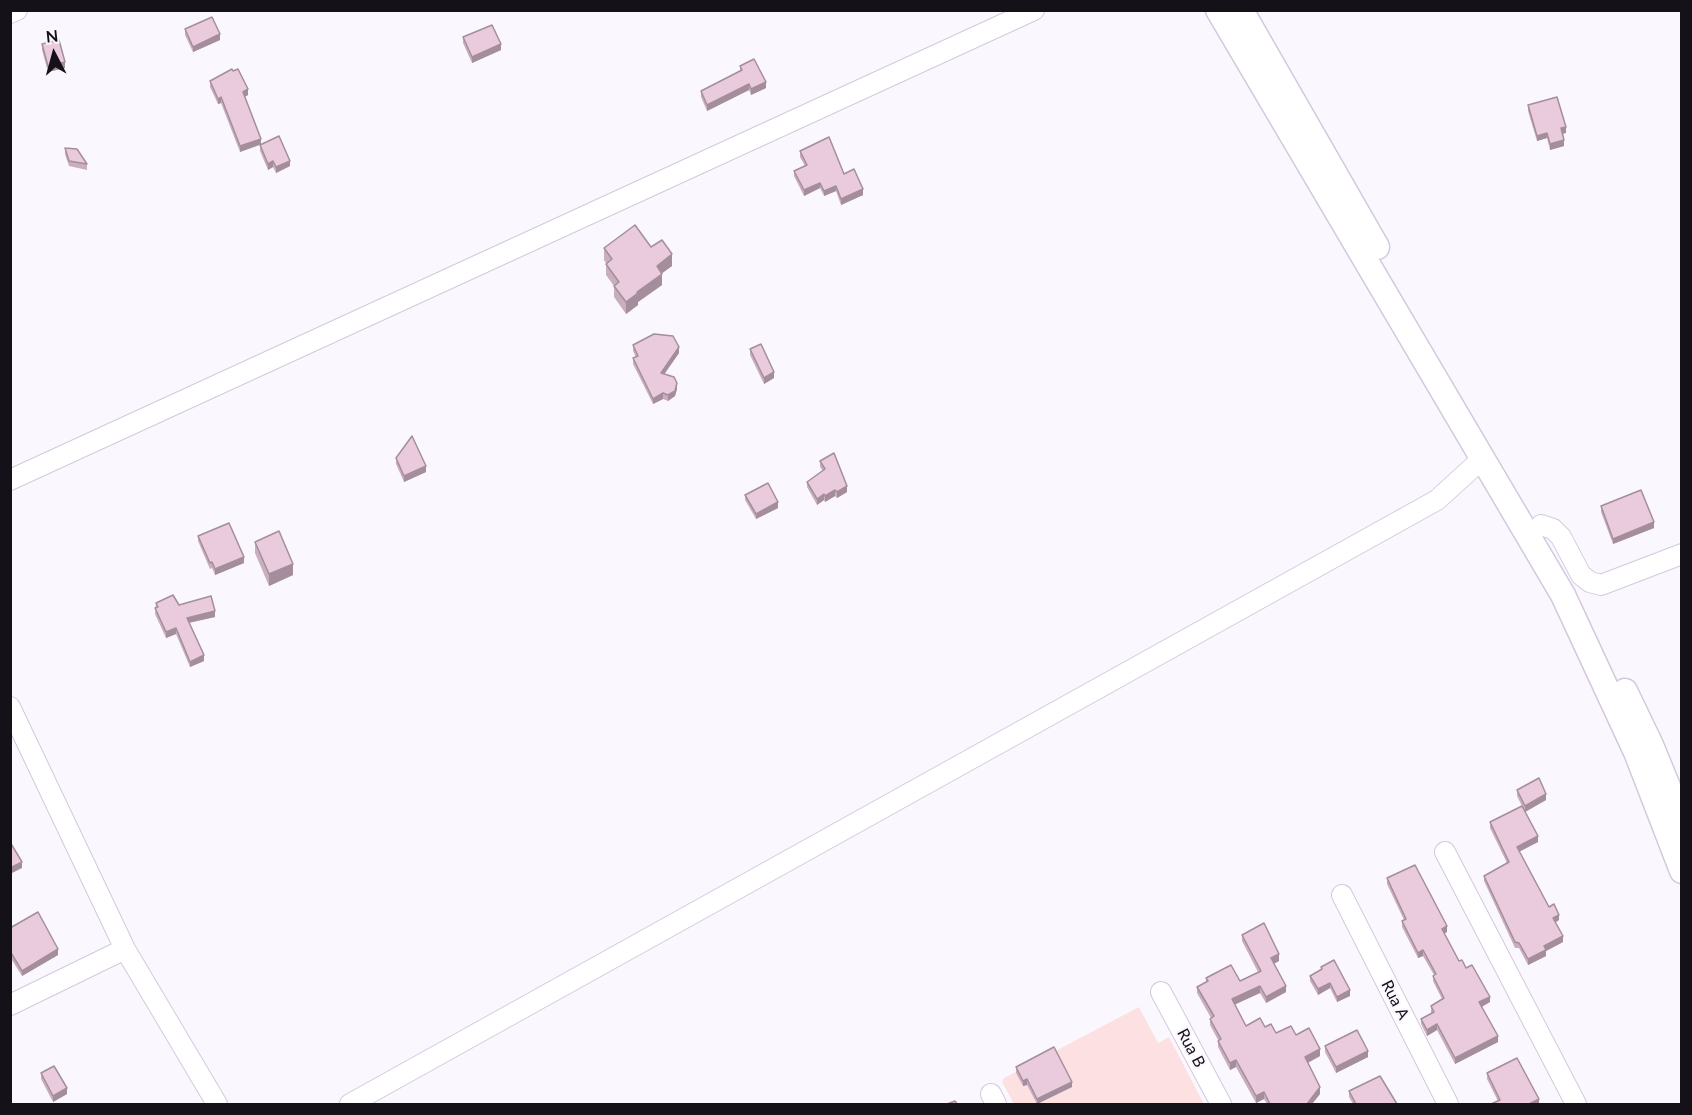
<!DOCTYPE html>
<html>
<head>
<meta charset="utf-8">
<style>
	body { margin:0 }
	#map { position:relative; width:1692px; height:1115px; overflow:hidden; background:#fbf7ff; font-family:Lato,sans-serif }
	canvas { display:block }
	.frame { position:absolute; inset:0; border:12px solid #151118; pointer-events:none }
	.north { position:absolute; left:24px; top:24px; width:60px; height:60px; -webkit-text-stroke:4px #fbf7ff; paint-order:stroke; rotate:354deg; font-size:16px; font-weight:700; line-height:24px; text-align:center; color:#151118 }
	.north::after { content:''; display:block; margin:auto; width:21px; height:27px; background:#151118; clip-path:polygon(50% 0,100% 100%,50% 72%,0 100%) }
</style>
</head>
<body>
<div id="map">
<canvas width="1692" height="1115"></canvas>
<div class="frame"></div>
<div class="north">N</div>
</div>
<script>
const g = document.querySelector('canvas').getContext('2d');
g.lineJoin = 'round';
function fill(path, color) { g.fillStyle = color; g.fill(path, 'evenodd'); }
const toPath = rows => new Path2D(rows.map(r => 'M' + r).join(''));
function strokePath(path, color, width, dash) { g.strokeStyle = color; g.lineWidth = width; g.lineCap = dash ? 'butt' : 'round'; g.setLineDash(dash || []); g.stroke(path); }
function write(font, color, halo, rows, align = 'center') {
  g.font = font + ' Lato,sans-serif'; g.lineWidth = 4.5; g.setLineDash([]); g.textBaseline = 'middle'; g.strokeStyle = halo; g.fillStyle = color; for (const [text, x, y, turn = 0] of rows) {
    g.save(); g.translate(x, y); g.rotate((+turn || 0) * Math.PI / 180); g.textAlign = isNaN(turn) ? turn : align; if (halo) g.strokeText(text, 0, 0); g.fillText(text, 0, 0); g.restore();
  }
}
fill(toPath([
	[1139,1007,1158,1043,1169,1037,1204,1104,1014,1104,1002,1082,1004,1078]
]), '#fde1e2');
const minor = toPath([
	[10,13,17,10],
	[10,480,1034,10],
	[1541,525,1553,529,1561,537,1581,575,1590,582,1601,585,1682,554],
	[10,707,125,949,217,1104],
	[1445,852,1576,1104],
	[1342,895,1448,1104],
	[1161,992,1221,1104],
	[10,1005,125,949],
	[991,1094,996,1104],
	[350,1104,1437,500,1483,458]
]);
const major = toPath([
	[1218,10,1563,595,1636,752,1682,871],
	[1241,10,1377,247],
	[1625,691,1651,745,1682,821]
]);
strokePath(minor, '#d3c9dd', 22);
strokePath(major, '#d3c9dd', 27);
strokePath(minor, '#fff', 20);
strokePath(major, '#fff', 24);
fill(toPath([
	[185,29,220,40,193,52,185,35],
	[463,37,501,50,472,63,463,43],
	[42,44,65,68,48,72,42,50],
	[740,66,766,88,751,95,749,90,707,111,701,97,701,91,740,71],
	[210,81,248,95,244,97,261,144,290,166,276,173,273,167,268,170,260,151,260,145,240,152,221,103,218,104,210,87],
	[1528,105,1566,133,1562,134,1564,146,1550,150,1547,138,1537,141,1528,111],
	[65,148,87,164,87,170,69,166,65,154],
	[800,151,844,174,863,195,841,205,836,191,824,196,820,188,804,196,794,176,794,171,805,166,800,157],
	[651,247,672,266,662,273,662,285,638,302,638,305,626,314,614,297,614,286,606,275,606,263,604,260,604,248],
	[633,345,679,353,664,374,677,389,675,396,668,401,663,399,653,404,633,364,633,358,636,357,633,351],
	[750,349,774,378,764,384,750,355],
	[396,458,426,472,404,482,396,464],
	[820,461,847,492,837,498,835,496,825,502,824,500,817,505,807,487,807,482,823,471,820,467],
	[745,495,778,508,756,519,745,500],
	[1601,506,1654,528,1613,544,1601,512],
	[198,536,244,563,215,575,212,568,210,569,198,541],
	[255,542,293,575,269,586,255,553],
	[156,603,179,605,215,617,189,623,204,661,190,667,176,634,166,638,155,614],
	[1517,790,1546,800,1525,812,1517,796],
	[1490,822,1538,842,1519,851,1549,907,1559,920,1555,922,1563,942,1546,951,1546,956,1528,965,1519,948,1515,948,1484,881,1484,876,1507,863,1490,828],
	[1387,878,1447,932,1444,933,1459,961,1466,968,1490,1002,1482,1007,1498,1042,1455,1064,1437,1030,1427,1036,1421,1024,1421,1019,1431,1013,1431,1006,1442,999,1433,981,1433,976,1434,975,1423,956,1418,958,1402,927,1402,921,1404,920,1387,884],
	[10,928,58,955,22,976,10,957],
	[1242,935,1279,961,1274,964,1286,992,1266,1003,1260,993,1234,1004,1246,1026,1265,1027,1276,1033,1296,1035,1320,1056,1308,1063,1320,1094,1312,1104,1267,1104,1264,1099,1256,1103,1236,1067,1230,1070,1218,1047,1218,1040,1210,1025,1210,1019,1211,1018,1197,993,1197,987,1206,982,1206,978,1240,981,1258,972,1242,941],
	[1321,967,1350,996,1337,1002,1330,988,1318,995,1310,981,1310,976,1321,970],
	[1325,1046,1368,1057,1336,1073,1325,1052],
	[1016,1067,1072,1087,1037,1104,1027,1085,1023,1086,1016,1073],
	[41,1073,67,1094,53,1102,41,1079],
	[1487,1073,1539,1104,1498,1101,1487,1079],
	[1349,1091,1397,1104,1353,1104,1349,1097]
]), '#c9afbe');
fill(toPath([
	[220,34,220,40,193,52,193,47],
	[501,44,501,50,472,63,472,57],
	[65,62,65,68,48,72,48,66],
	[766,82,766,88,751,95,751,89],
	[749,84,749,90,707,111,707,105],
	[248,89,248,95,243,98,243,92],
	[221,97,221,103,218,104,218,99],
	[1566,127,1566,133,1561,134,1561,128],
	[1547,133,1547,138,1537,141,1537,136],
	[261,139,261,144,240,152,240,146],
	[1564,140,1564,146,1550,150,1550,144],
	[273,161,273,167,268,170,268,164],
	[290,161,290,166,276,173,276,167],
	[820,183,820,188,804,196,804,190],
	[836,186,836,191,824,196,824,191],
	[863,189,863,195,841,205,841,199],
	[672,254,672,266,657,277,657,266],
	[662,274,662,285,638,302,638,305,626,314,626,302,637,292],
	[679,347,679,353,661,379,661,373],
	[774,372,774,378,764,384,764,378],
	[677,383,677,389,675,396,668,401,668,395],
	[663,393,663,399,653,404,653,399],
	[426,466,426,472,404,482,404,476],
	[847,486,847,492,837,498,837,492],
	[835,490,835,496,825,502,825,496],
	[824,494,824,500,817,505,817,499],
	[778,502,778,508,756,519,756,514],
	[1654,522,1654,528,1613,544,1613,539],
	[244,557,244,563,215,575,215,569],
	[293,564,293,575,269,586,269,574],
	[215,611,215,617,187,623,187,618],
	[176,628,176,634,166,638,166,632],
	[204,655,204,661,190,667,190,662],
	[1546,794,1546,800,1525,812,1525,806],
	[1538,836,1538,842,1517,853,1517,847],
	[22,862,22,868,10,874,10,868],
	[1559,915,1559,920,1553,924,1553,918],
	[1447,926,1447,932,1442,935,1442,929],
	[1563,936,1563,942,1546,951,1546,956,1528,965,1528,959,1544,946],
	[58,949,58,955,22,976,22,971],
	[1423,950,1423,956,1418,958,1418,953],
	[1279,954,1279,961,1271,965,1271,958],
	[1330,983,1330,988,1318,995,1318,989],
	[1260,986,1260,993,1232,1006,1232,999],
	[1286,986,1286,992,1266,1003,1266,997],
	[1350,990,1350,996,1337,1002,1337,997],
	[1490,997,1490,1002,1479,1008,1479,1002],
	[1437,1024,1437,1030,1427,1036,1427,1030],
	[1498,1036,1498,1042,1455,1064,1455,1058],
	[1320,1049,1320,1056,1305,1064,1305,1057],
	[1368,1051,1368,1057,1336,1073,1336,1067],
	[1236,1060,1236,1067,1230,1070,1230,1063],
	[1027,1079,1027,1085,1023,1086,1023,1081],
	[1072,1082,1072,1087,1037,1104,1037,1099],
	[1320,1087,1320,1094,1312,1104,1307,1104],
	[67,1088,67,1094,53,1102,53,1096],
	[1264,1092,1264,1099,1256,1103,1256,1096],
	[1539,1099,1539,1104,1529,1104]
]), '#a48e9b');
const building = toPath([
	[212,17,220,34,193,47,185,29,212,17],
	[492,25,501,44,472,57,463,37,492,25],
	[59,40,65,62,48,66,42,44,59,40],
	[754,59,766,82,751,89,749,84,707,105,701,91,742,70,740,66,754,59],
	[232,69,233,71,238,69,248,89,243,92,261,139,240,146,221,97,218,99,210,81,232,69],
	[1557,97,1566,127,1561,128,1564,140,1550,144,1547,133,1537,136,1528,105,1557,97],
	[279,136,290,161,276,167,273,161,268,164,260,145,279,136],
	[829,137,844,174,854,169,863,189,841,199,836,186,824,191,820,183,804,190,794,171,807,165,800,151,829,137],
	[65,148,77,149,87,164,69,161,65,148],
	[635,225,651,247,662,240,672,254,657,266,662,274,637,292,638,293,626,302,614,286,619,282,606,264,612,259,604,248,635,225],
	[654,334,673,336,679,347,661,373,674,377,677,383,675,391,668,395,663,393,653,399,633,358,638,356,633,345,654,334],
	[761,344,774,372,764,378,750,349,761,344],
	[412,436,426,466,404,476,396,458,412,436],
	[834,453,847,486,837,492,835,490,825,496,824,494,817,499,807,482,825,469,820,461,834,453],
	[768,483,778,502,756,514,745,495,768,483],
	[1641,490,1654,522,1613,539,1601,506,1641,490],
	[229,523,244,557,215,569,212,562,210,563,198,536,229,523],
	[279,531,293,564,269,574,255,542,279,531],
	[173,595,179,605,211,596,215,611,187,618,204,655,190,662,176,628,166,632,155,608,158,607,156,603,173,595],
	[1539,778,1546,794,1525,806,1517,790,1539,778],
	[1522,806,1538,836,1517,847,1549,907,1554,904,1559,915,1553,918,1563,936,1544,946,1546,950,1528,959,1519,943,1515,942,1484,876,1509,862,1490,822,1522,806],
	[10,842,22,862,10,868,10,842],
	[1415,865,1447,926,1442,929,1459,961,1462,960,1466,968,1472,965,1490,997,1479,1002,1498,1036,1455,1058,1437,1024,1427,1030,1421,1019,1434,1012,1431,1006,1444,998,1433,976,1436,974,1423,950,1418,953,1402,921,1406,919,1387,878,1415,865],
	[38,912,58,949,22,971,10,951,10,928,38,912],
	[1264,923,1279,954,1271,958,1286,986,1266,997,1260,986,1232,999,1246,1026,1260,1018,1265,1027,1271,1024,1276,1033,1291,1026,1296,1035,1309,1028,1320,1049,1305,1057,1320,1087,1307,1104,1270,1104,1264,1092,1256,1096,1236,1060,1230,1063,1218,1041,1221,1039,1210,1019,1214,1016,1197,987,1208,981,1206,978,1231,965,1240,981,1261,971,1242,935,1264,923],
	[1334,960,1350,990,1337,997,1330,983,1318,989,1310,976,1322,969,1321,967,1334,960],
	[1357,1030,1368,1051,1336,1067,1325,1046,1357,1030],
	[1054,1047,1072,1082,1037,1099,1027,1079,1023,1081,1016,1067,1054,1047],
	[1517,1058,1539,1099,1529,1104,1491,1104,1500,1100,1487,1073,1517,1058],
	[54,1066,67,1088,53,1096,41,1073,54,1066],
	[1380,1076,1397,1104,1356,1104,1349,1091,1380,1076],
	[955,1101,957,1104,947,1104,955,1101]
]);
fill(building, '#eacbdd');
strokePath(building, '#a48e9b', 1.5);
write('16px', '#151118', '#fbf7ff', [
	["Rua A",1395,1000,63],
	["Rua B",1191,1048,62]
]);
</script>
</body>
</html>
